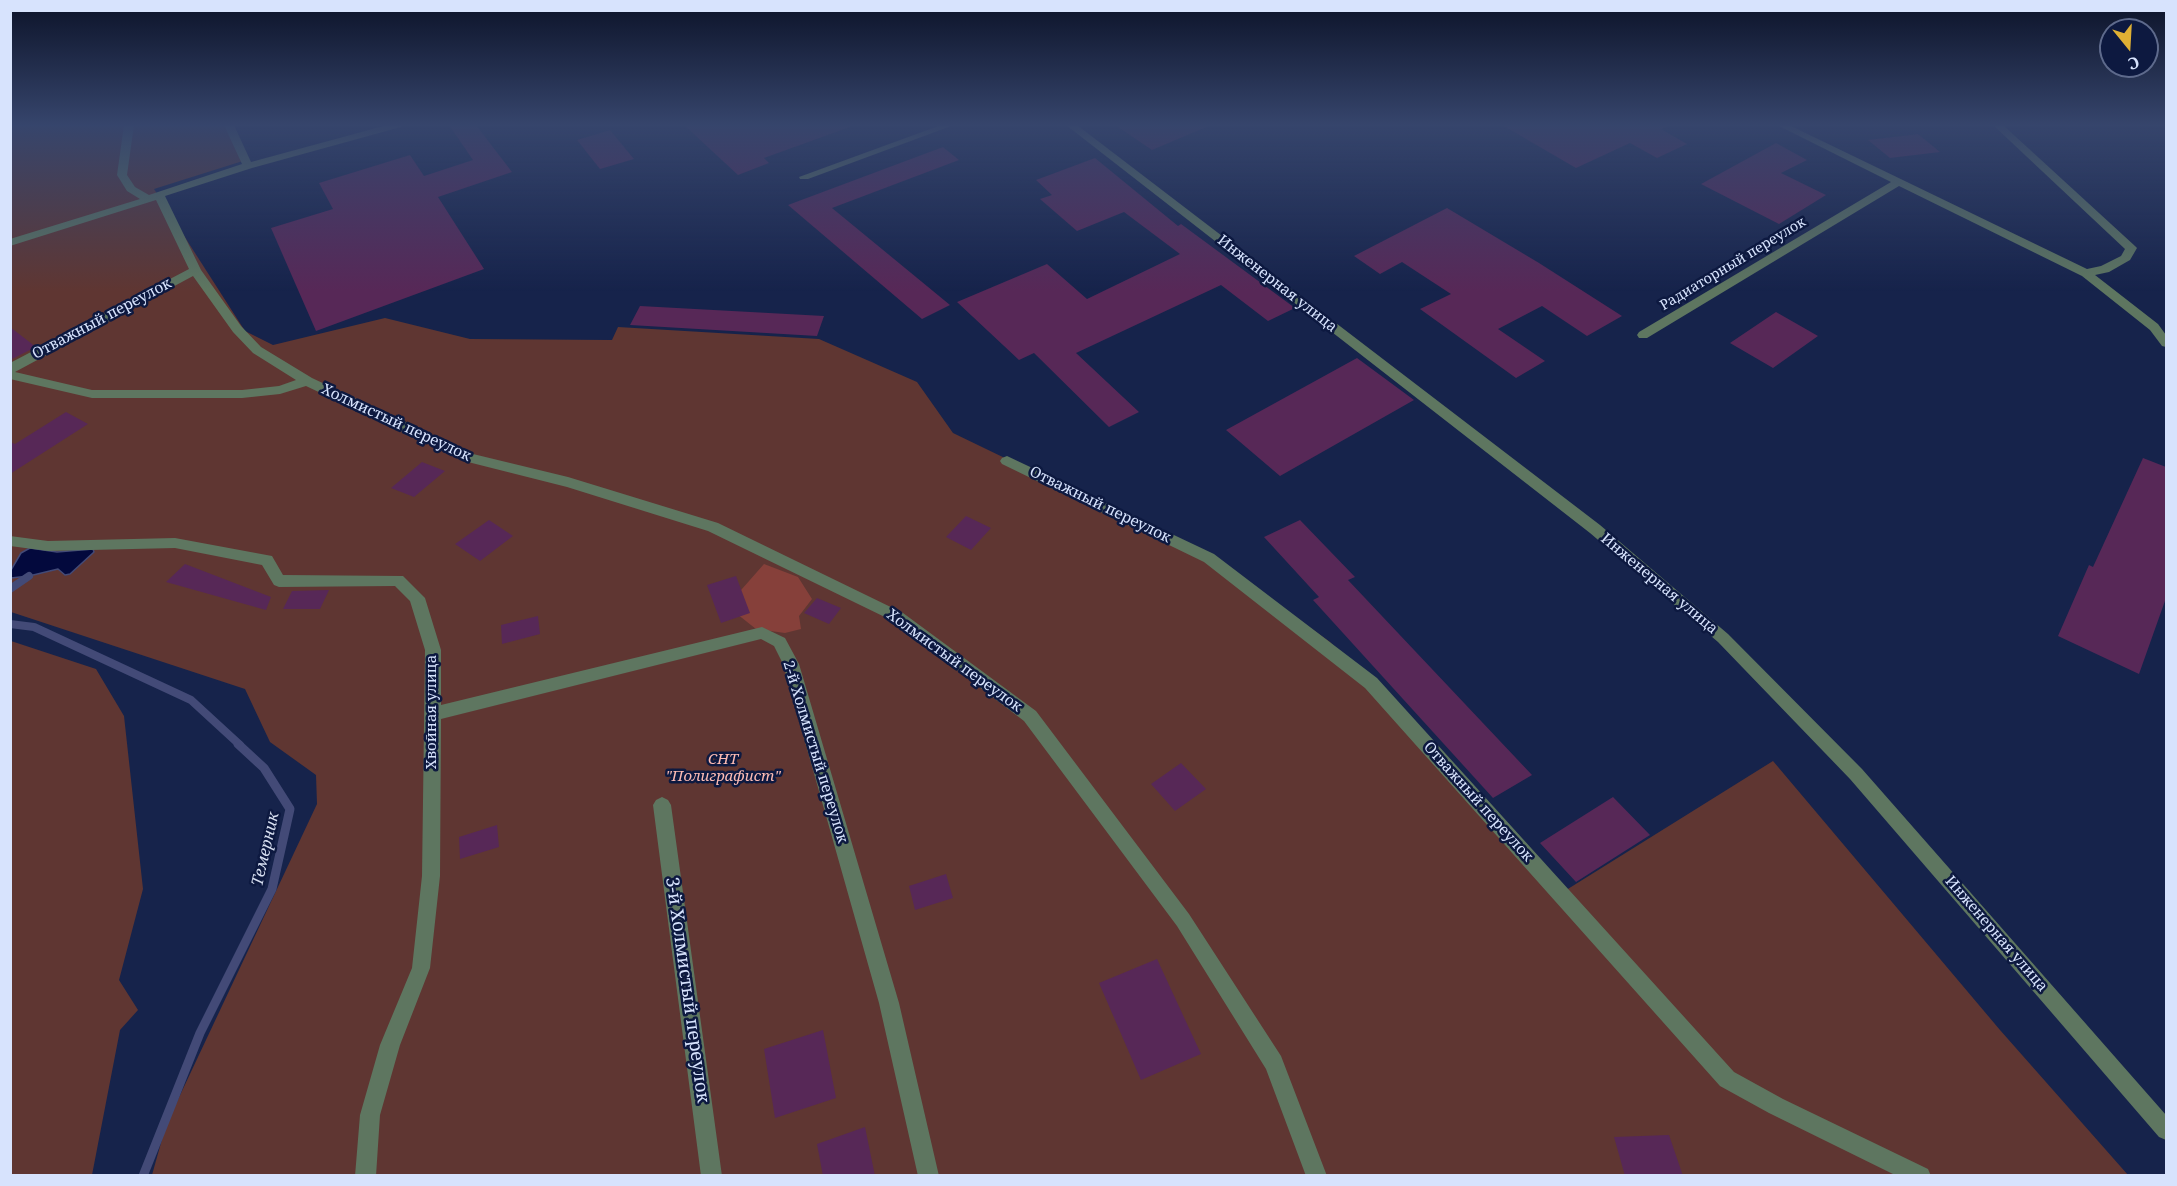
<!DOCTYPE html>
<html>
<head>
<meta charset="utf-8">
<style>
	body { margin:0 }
	#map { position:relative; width:2177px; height:1186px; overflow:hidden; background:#16234b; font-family:"Noto Serif",serif }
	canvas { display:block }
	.frame { position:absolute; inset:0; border:12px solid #d7e3fd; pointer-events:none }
	.north { position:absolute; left:2099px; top:18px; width:60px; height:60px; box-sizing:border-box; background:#0d1940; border:2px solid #5e6a8c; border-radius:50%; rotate:162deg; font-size:16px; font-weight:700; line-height:24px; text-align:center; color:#d7e3fd }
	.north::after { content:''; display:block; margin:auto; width:21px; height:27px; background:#dfb034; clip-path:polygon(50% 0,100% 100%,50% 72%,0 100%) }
</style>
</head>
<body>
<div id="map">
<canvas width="2177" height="1186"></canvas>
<div class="frame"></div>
<div class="north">С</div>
</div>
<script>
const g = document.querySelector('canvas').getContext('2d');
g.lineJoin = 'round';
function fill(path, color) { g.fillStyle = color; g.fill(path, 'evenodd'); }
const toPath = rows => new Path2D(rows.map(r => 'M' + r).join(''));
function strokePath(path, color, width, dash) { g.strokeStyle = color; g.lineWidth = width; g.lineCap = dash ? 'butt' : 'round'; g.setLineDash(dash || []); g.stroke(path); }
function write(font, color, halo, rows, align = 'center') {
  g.font = font + ' "Noto Serif",serif'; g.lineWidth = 5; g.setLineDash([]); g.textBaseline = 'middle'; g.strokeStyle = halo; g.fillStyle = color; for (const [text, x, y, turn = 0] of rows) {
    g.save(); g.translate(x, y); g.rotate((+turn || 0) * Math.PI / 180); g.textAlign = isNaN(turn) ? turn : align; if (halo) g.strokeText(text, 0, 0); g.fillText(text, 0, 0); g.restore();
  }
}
fill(toPath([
	[10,125,230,125,246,160,154,189,245,331,273,345,385,318,470,339,612,340,618,327,819,339,917,382,953,433,1218,561,1330,642,1563,892,1773,761,2000,1030,2128,1175,152,1175,166,1125,317,804,316,775,270,742,245,689,11,612],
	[11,641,96,669,124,716,143,889,119,980,138,1010,120,1030,92,1175,11,1175]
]), '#5f3632');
fill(toPath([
	[764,564,798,577,812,599,799,616,801,629,785,633,756,629,727,606]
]), '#86403a');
const water = toPath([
	[30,548,57,552,93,549,94,552,70,574,65,575,58,569,29,576,11,578,11,570,21,553,30,548]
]);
fill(water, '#03093d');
strokePath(water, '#434a77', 1.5);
strokePath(toPath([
	[10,589,29,576],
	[10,624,34,627,191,700,240,745]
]), '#434a77', 8);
strokePath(toPath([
	[143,1176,200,1033,272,889,290,809,264,768,238,744]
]), '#434a77', 9);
fill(toPath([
	[449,125,476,125,512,172,438,197,484,269,316,331,271,228,333,209,319,183,410,155,424,176,473,160],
	[684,125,850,125,850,127,764,158,769,163,738,175],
	[1115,125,1211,125,1152,150],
	[1502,125,1671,125,1661,129,1687,144,1657,158,1630,143,1576,168],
	[610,130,634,159,600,169,577,140],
	[1918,134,1940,152,1890,158,1868,140],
	[1776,143,1807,160,1781,173,1826,195,1779,224,1701,184],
	[943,147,959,160,832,208,950,305,922,319,788,205],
	[1095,158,1178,226,1181,224,1295,308,1268,321,1221,285,1076,353,1139,412,1109,427,1034,353,1019,360,957,302,1047,264,1087,299,1180,254,1124,212,1077,231,1040,199,1052,195,1036,180],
	[1447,208,1539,263,1622,316,1587,336,1542,306,1498,329,1545,361,1516,378,1420,309,1451,294,1402,262,1380,274,1354,256],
	[640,306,824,316,817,336,630,325],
	[1776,312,1818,336,1773,368,1730,343],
	[10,327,36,347,10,360],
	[1357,358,1414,400,1280,476,1226,430],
	[66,412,88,424,10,474,10,442,15,444],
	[2143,458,2166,467,2166,598,2139,674,2058,636,2089,565,2093,567],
	[422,462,445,471,414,497,391,488],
	[966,516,991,528,971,550,946,537],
	[489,520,513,536,480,561,455,544],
	[1300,520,1355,577,1348,580,1532,775,1493,798,1313,600,1319,597,1264,537],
	[185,564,271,597,266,610,166,582],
	[736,576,750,613,721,623,707,585],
	[329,590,320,609,283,609,292,591],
	[817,598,841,608,829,624,804,613],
	[538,616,540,634,502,644,501,625],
	[1181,763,1206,789,1175,811,1151,784],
	[1613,797,1650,835,1576,882,1540,843],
	[497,825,499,847,460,859,459,837],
	[946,874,953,898,915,910,909,886],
	[1157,959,1201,1054,1141,1080,1099,983],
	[823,1030,836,1098,775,1118,764,1049],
	[865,1127,875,1176,823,1176,817,1144],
	[1669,1135,1683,1176,1625,1176,1614,1137]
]), '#572857');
fill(toPath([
	[124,125,134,125,127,175,135,187,149,195,242,164,224,125,234,125,251,162,387,125,402,125,401,127,252,168,165,196,201,270,241,326,261,347,312,378,473,454,568,477,718,523,903,613,1036,711,1189,914,1281,1056,1327,1176,1306,1176,1266,1069,1177,926,1024,721,893,621,708,531,567,487,464,461,306,386,280,394,242,398,92,398,10,379,10,363,189,269,156,200,10,246,10,239,140,199,127,191,117,175,124,125],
	[193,276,233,332,253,353,296,380,279,386,242,390,92,390,15,372,193,276],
	[941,125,954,125,808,179,800,179,799,177,941,125],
	[1066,125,1077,125,1600,525,1728,634,1862,769,2166,1115,2166,1140,2159,1137,1850,779,1718,642,1590,533,1066,125],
	[1777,125,1789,125,2087,269,2101,266,2121,256,2125,249,1993,125,2003,125,2135,246,2137,248,2130,260,2109,272,2095,275,2158,324,2166,335,2166,347,2162,346,2150,330,2082,276,1899,186,1647,338,1639,338,1637,335,1639,332,1891,182,1777,125],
	[1007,456,1214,554,1377,678,1734,1072,1783,1099,1928,1169,1931,1176,1897,1176,1769,1113,1720,1086,1365,688,1204,562,1002,464,1000,461,1002,458,1007,456],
	[10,536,48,541,175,538,272,556,283,575,403,576,425,598,441,650,441,705,762,627,785,638,799,664,899,1003,939,1176,918,1176,879,1003,783,664,774,646,761,639,441,719,440,876,430,968,400,1045,380,1115,376,1176,355,1176,360,1115,380,1045,412,968,422,876,425,650,410,601,395,586,279,587,274,585,262,565,175,548,48,551,10,546,10,536],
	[662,797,668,800,671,805,722,1176,701,1176,653,805,656,800,662,797]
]), '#5e7660');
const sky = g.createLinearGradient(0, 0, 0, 291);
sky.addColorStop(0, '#0c1329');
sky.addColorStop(0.43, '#36456c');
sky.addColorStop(1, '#36456c00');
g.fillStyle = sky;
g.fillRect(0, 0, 2177, 291);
write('14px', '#d7e3fd', '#0d1940', [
	["Радиаторный переулок",1733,264,-31]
]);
write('15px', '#d7e3fd', '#0d1940', [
	["Инженерная улица",1277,284,38],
	["Отважный переулок",102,319,-28],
	["Холмистый переулок",396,423,25],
	["Отважный переулок",1100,505,26],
	["Инженерная улица",1659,584,40],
	["Холмистый переулок",954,661,36],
	["Хвойная улица",432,712,-90],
	["2-й Холмистый переулок",815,752,73],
	["Отважный переулок",1478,802,48],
	["Инженерная улица",1996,934,49]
]);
write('italic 15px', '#fcbbb3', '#0d1940', [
	["СНТ",723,760],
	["\"Полиграфист\"",723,777]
]);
write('italic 16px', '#d7dff0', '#0d1940', [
	["Темерник",266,849,-77]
]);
write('18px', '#d7e3fd', '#0d1940', [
	["3-й Холмистый переулок",687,990,82]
]);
</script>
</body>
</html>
